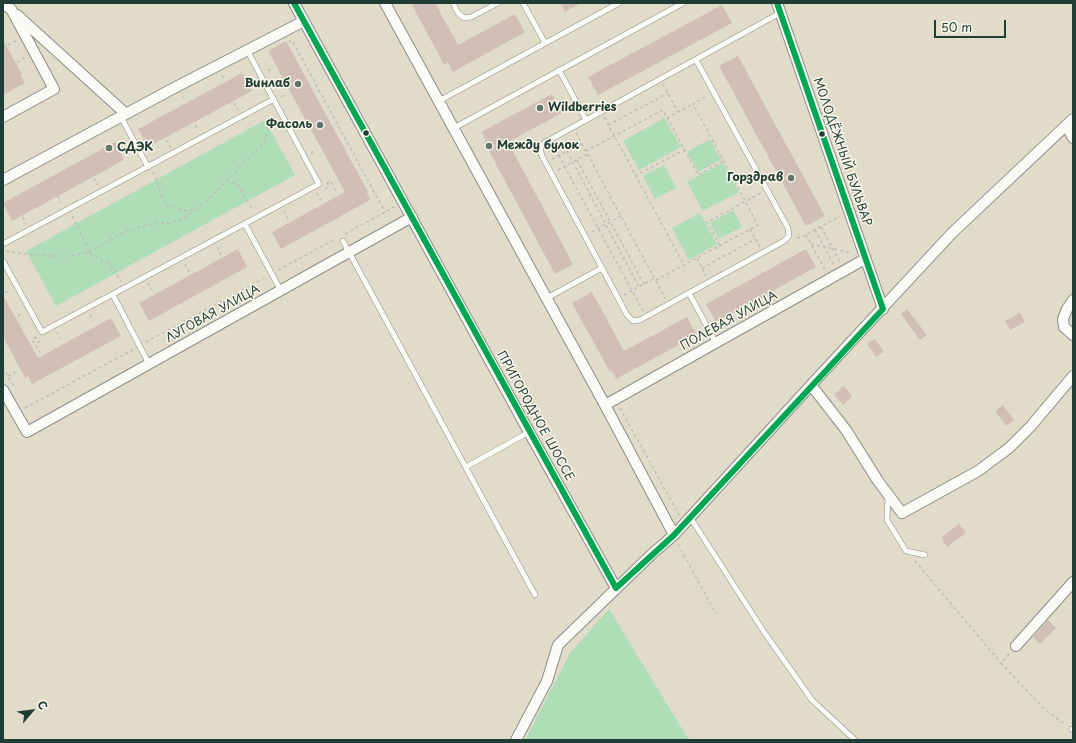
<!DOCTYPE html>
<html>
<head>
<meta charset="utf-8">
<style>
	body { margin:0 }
	#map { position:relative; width:1076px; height:743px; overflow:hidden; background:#e1dcca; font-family:"Playpen Sans",sans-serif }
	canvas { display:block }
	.frame { position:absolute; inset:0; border:4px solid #1f3d34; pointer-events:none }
	.north { position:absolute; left:12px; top:691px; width:40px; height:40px; -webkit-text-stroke:3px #fbf7ec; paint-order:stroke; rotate:62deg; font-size:11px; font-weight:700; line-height:16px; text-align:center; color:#1f3d34 }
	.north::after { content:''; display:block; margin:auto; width:14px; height:18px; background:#1f3d34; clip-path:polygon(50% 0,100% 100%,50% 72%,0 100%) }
	.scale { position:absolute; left:934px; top:20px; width:72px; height:18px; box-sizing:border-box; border:2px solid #1f3d34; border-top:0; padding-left:5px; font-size:12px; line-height:14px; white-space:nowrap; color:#1f3d34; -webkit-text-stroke:3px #fbf7ec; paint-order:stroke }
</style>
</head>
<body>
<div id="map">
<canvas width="1076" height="743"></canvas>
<div class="frame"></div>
<div class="north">С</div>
<div class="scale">50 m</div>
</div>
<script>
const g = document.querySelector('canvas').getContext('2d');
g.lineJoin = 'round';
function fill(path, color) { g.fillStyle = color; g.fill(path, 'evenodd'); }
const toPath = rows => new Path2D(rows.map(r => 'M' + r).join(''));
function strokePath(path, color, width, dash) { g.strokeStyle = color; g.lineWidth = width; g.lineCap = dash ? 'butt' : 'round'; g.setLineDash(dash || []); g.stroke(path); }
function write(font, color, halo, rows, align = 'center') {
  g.font = font + ' "Playpen Sans",sans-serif'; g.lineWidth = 3; g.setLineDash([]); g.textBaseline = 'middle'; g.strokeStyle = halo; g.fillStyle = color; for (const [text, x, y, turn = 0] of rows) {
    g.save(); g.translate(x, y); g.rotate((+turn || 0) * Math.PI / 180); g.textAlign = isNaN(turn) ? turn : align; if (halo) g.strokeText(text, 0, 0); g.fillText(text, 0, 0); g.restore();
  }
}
fill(toPath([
	[664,118,681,147,639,170,623,141],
	[265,120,295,175,56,306,26,251],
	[710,139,721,160,698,172,687,152],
	[723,163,739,192,703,211,687,182],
	[664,165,676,188,655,199,643,176],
	[733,210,742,227,719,239,710,223],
	[700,213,717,244,689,260,672,228],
	[609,609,689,740,525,740,570,653]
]), '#aeddb6');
fill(toPath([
	[411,3,435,3,458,45,515,14,525,32,453,72,448,62,444,65],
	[560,3,581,3,565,12],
	[722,5,732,23,598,95,588,77],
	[3,40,22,74,20,75,25,83,3,95],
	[286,41,368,192,367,193,370,200,281,249,272,232,345,192,268,51],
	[738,56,825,216,806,226,719,66],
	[242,73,252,91,148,147,138,129],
	[552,94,562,113,508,142,573,264,555,274,484,142,486,141,481,132],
	[115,142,124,160,12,221,3,203],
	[238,249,247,267,149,321,139,303],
	[806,249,816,267,716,322,706,304],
	[592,292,624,351,687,317,697,335,616,379,612,371,610,372,572,303],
	[3,295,38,358,111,318,121,336,32,384,28,376,25,378,3,337],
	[907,309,927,335,920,340,901,314],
	[1020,313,1025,322,1010,330,1005,321],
	[875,339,884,352,876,357,867,344],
	[844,386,852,396,843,405,834,394],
	[1003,405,1014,420,1006,426,995,411],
	[959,524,966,533,947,547,944,543,942,537],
	[1048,620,1056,628,1040,644,1033,637]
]), '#d1bfb5');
const service = toPath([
	[453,3,458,13,464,18,471,17,498,3],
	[523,3,545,43],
	[559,70,586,120,780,13],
	[439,101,619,3],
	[121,117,148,167],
	[454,128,683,3],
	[245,224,281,291],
	[343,241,535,595],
	[3,244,274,99],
	[3,261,42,332,319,184,247,50],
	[602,268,627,315,633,321,640,320,689,293,716,343],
	[689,293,784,241,789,236,788,228,696,60],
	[113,295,149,364],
	[547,298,602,268,542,156,540,148,544,143,586,120],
	[466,467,529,432],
	[888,495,887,520,906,551,925,555],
	[690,517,764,632,812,700,855,740],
	[1072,729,1073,729]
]);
const minor = toPath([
	[294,3,529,432,616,588],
	[385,3,605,405,674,535],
	[777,3,883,309],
	[3,4,11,9,54,89,3,117],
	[17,15,126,114],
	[1066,125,1073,138],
	[3,180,174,88,304,21],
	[1073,300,1067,309,1063,319,1064,327,1073,335],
	[811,385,846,430,878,481,902,513,978,471,1009,448,1031,426,1073,376],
	[3,390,27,432,412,217],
	[605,405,865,259],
	[1016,646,1073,582],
	[516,740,547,681,558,645,653,553,674,535,811,385,952,233,1073,119]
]);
strokePath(service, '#8c8e84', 6);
strokePath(minor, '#8c8e84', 12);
strokePath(toPath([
	[289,40,291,43,293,42,385,212],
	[8,45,17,40],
	[17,62,26,57],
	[268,71,273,68],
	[222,75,224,80],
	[663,84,678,112],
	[182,96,184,101],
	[281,97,286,94],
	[234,103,238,110],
	[604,117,684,265],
	[667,118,693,104],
	[195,125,198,130],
	[608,125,668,93],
	[298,129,304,126],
	[576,133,665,298],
	[167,140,171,147],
	[553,145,643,311],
	[567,151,639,287],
	[586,151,663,110,698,175,724,161],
	[311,153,317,150],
	[552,159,582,143],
	[577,160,644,284],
	[558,170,588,154],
	[153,172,157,181,162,198,168,206,187,211,194,210,205,203,264,142,274,117],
	[635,176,684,150],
	[94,178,98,185],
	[226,181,238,185,253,210],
	[327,183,331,181,336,192],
	[325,189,329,187,327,182],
	[317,193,321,200],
	[58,196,61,203],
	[284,211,288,219],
	[72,216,88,248,88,252,109,264,115,270,121,282],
	[23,217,26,224],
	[821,227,840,262],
	[750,229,760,247],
	[815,230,834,265],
	[592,232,621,216],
	[345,234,394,207],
	[806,235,825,270],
	[797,237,800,238,840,216],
	[811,244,852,253],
	[720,245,707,222,761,193],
	[217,247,221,255],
	[6,251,16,253,49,256,71,256,88,252,125,232,139,227,152,224,170,223,181,220,193,211],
	[697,258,706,276],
	[185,264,189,272],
	[702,268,756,239],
	[278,270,336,239],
	[656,280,758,225,693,104,707,96],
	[148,283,152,290],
	[5,293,10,290],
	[624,295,655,278],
	[90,315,93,321],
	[18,316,23,313],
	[57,332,60,339],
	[35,336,38,342,43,340],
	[36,337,32,339,40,353],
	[146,342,266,277],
	[3,367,13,385],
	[8,376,15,372],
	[25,408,134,349],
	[620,408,679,515],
	[678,544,716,614],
	[915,561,1001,663],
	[1009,654,1001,663,1044,709,1066,725]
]), '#bcbdb9', 1.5, [3, 3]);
strokePath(service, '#fafaf7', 5);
strokePath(minor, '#fafaf7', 10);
strokePath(toPath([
	[294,3,616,588,674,535,883,309,777,3]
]), '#00a651', 6);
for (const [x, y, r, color] of [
	[298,84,4,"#637568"],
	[540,108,4,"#637568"],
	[320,125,4,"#637568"],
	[366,133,3.5,"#1f3d34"],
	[822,134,3.5,"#1f3d34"],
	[489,146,4,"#637568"],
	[109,148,4,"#637568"],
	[791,178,4,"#637568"]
]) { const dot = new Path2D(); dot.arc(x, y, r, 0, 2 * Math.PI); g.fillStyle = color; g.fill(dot); strokePath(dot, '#fbf7ec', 1.5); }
write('bold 12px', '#1f3d34', '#fbf7ec', [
	["Винлаб",290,84],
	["Wildberries",548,108,"left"],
	["Фасоль",312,125],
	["Между булок",497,146,"left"],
	["СДЭК",117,148,"left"],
	["Горздрав",783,178]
], 'right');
write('12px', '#1f3d34', '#fbf7ec', [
	["МОЛОДЁЖНЫЙ БУЛЬВАР",842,152,71],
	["ЛУГОВАЯ УЛИЦА",213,314,-29],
	["ПОЛЕВАЯ УЛИЦА",729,321,-29],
	["ПРИГОРОДНОЕ ШОССЕ",535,416,61]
]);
</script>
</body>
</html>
